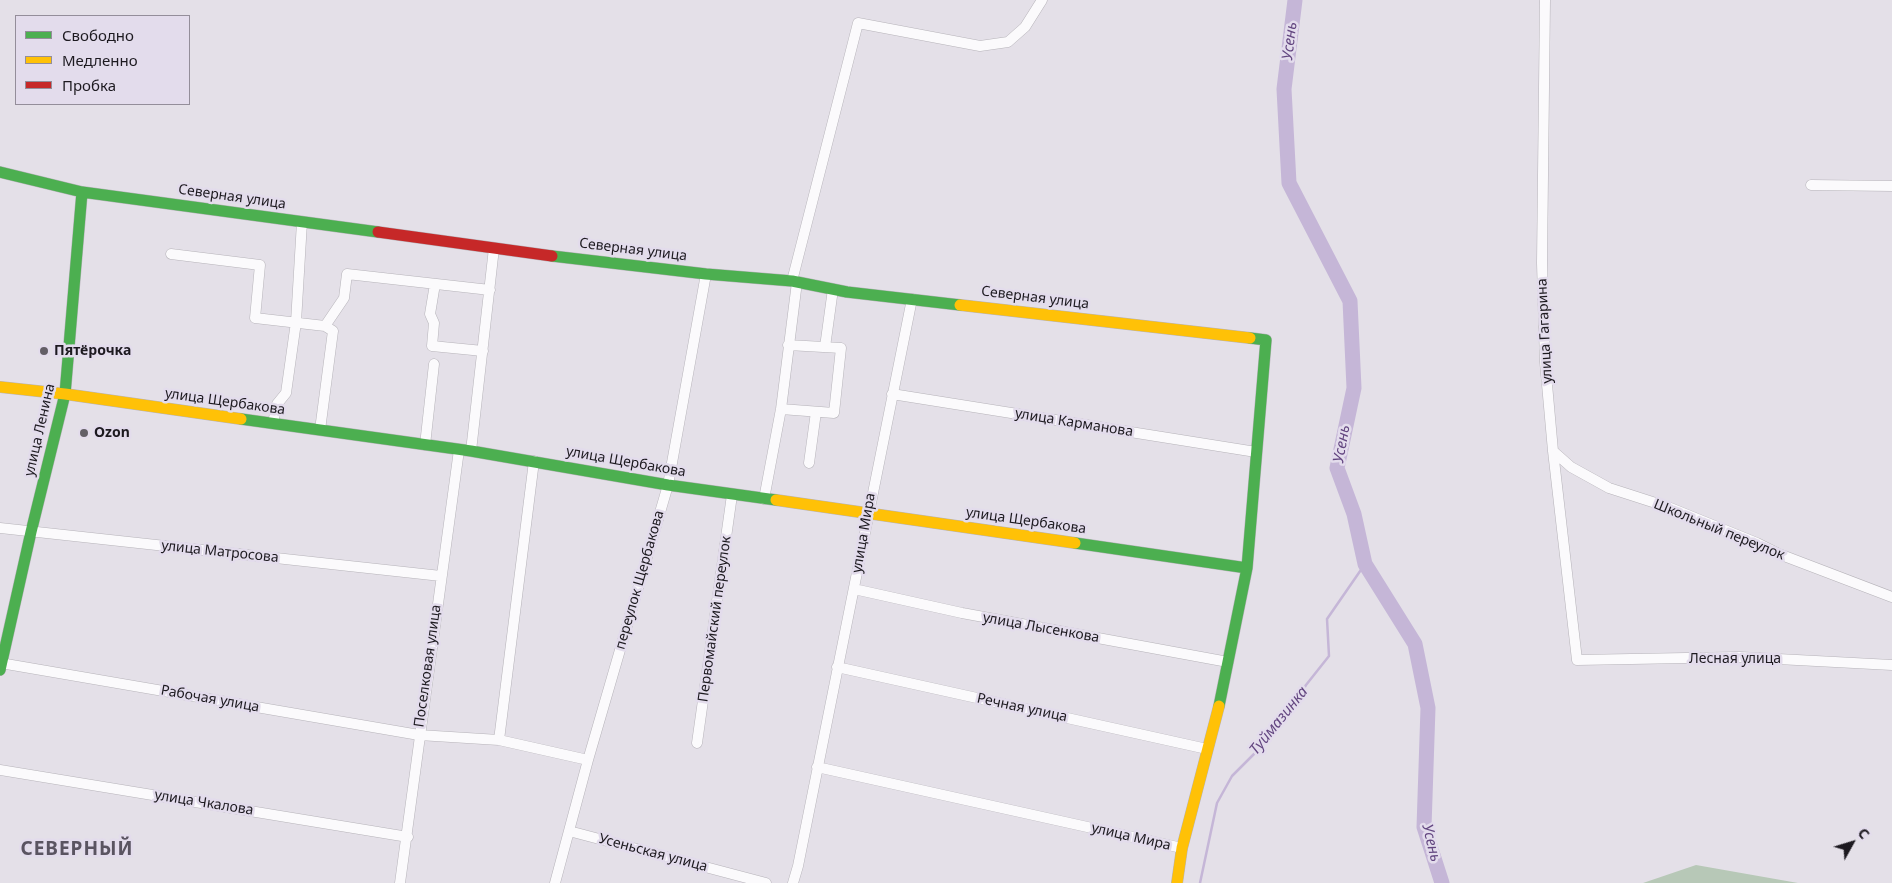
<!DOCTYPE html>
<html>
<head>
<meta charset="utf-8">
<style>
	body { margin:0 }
	#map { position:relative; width:1892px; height:883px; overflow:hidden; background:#e4e0e8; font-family:"Noto Sans",sans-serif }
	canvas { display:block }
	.legend { position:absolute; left:15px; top:15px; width:175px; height:90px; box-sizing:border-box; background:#e3dcec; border:1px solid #948e9a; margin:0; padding:6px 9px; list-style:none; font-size:15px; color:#1d1a20 }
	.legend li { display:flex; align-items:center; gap:10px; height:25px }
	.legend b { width:25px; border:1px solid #948e9a }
	.north { position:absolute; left:1827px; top:818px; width:50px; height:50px; -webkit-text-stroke:4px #e3dcec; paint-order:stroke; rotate:51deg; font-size:14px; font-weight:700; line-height:20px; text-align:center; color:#1d1a20 }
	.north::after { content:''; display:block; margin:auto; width:18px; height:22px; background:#1d1a20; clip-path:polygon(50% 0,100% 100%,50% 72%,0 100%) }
</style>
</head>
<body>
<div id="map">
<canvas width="1892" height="883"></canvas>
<ul class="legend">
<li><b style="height:6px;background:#4caf50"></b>Свободно</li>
<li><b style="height:6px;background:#ffc107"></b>Медленно</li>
<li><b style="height:6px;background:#c62828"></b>Пробка</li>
</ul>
<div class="north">С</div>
</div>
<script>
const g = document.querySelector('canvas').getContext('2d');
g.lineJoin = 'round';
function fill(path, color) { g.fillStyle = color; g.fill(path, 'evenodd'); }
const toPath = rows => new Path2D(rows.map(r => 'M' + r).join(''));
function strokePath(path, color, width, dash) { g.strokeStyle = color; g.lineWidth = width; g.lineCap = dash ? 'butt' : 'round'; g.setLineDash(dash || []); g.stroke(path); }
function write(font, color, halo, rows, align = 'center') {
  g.font = font + ' "Noto Sans",sans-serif'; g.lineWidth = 5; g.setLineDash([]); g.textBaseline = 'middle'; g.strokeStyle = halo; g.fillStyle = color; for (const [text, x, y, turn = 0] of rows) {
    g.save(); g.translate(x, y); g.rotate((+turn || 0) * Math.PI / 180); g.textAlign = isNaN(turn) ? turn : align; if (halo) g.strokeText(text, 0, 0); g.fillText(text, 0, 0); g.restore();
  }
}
fill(toPath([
	[1696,865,1798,883,1643,883]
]), '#b7c8b7');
strokePath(toPath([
	[1200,883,1217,803,1232,776,1264,744,1277,721,1293,707,1306,685,1329,656,1327,619,1365,564]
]), '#c5b6d7', 2.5);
strokePath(toPath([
	[1295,0,1284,89,1289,183,1350,301,1354,388,1337,468,1354,514,1365,564,1415,644,1428,708,1424,827,1442,883]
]), '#c5b6d7', 15);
const street = toPath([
	[1545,0,1542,263,1545,362,1553,451,1577,660,1740,657,1892,665],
	[1811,185,1892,186],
	[171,254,260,265,255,318,325,326,344,298,347,274,490,290],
	[792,281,858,23,980,46,1008,42,1025,27,1042,0],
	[435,284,430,314,434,323,432,346,483,351],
	[825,347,833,289],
	[892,394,1256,452],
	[781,409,834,413,841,348,788,345],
	[273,423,277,404,286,393,296,322,302,222],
	[320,430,333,331,325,326],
	[425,445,434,364],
	[471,451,494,248],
	[1553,451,1571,467,1609,488,1668,507,1757,543,1779,554,1892,597],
	[809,463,816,412],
	[764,499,781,409,797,282],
	[0,528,441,576],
	[854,589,962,613,1228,662],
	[0,663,419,735,499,740,588,760],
	[837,667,1207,749],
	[499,740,534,461],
	[697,743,732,495],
	[817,767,1182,848],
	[0,770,408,837],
	[569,831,766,883],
	[400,883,459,450],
	[555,883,588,760,668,485,706,274],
	[793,883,798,866,912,299]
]);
const fast = toPath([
	[0,172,82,192,378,232],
	[552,256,706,274,792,281,847,292,960,305],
	[241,419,471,451,668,485,776,500],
	[1075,543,1247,568],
	[0,670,31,532,65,394,82,192],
	[1219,706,1247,568,1266,340,1250,338]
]);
const slow = toPath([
	[960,305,1250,338],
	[0,387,65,394,241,419],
	[776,500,1075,543],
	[1177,883,1182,848,1219,706]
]);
const jam = toPath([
	[378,232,552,256]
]);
strokePath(street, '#b6b3b9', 11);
strokePath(fast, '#b6b3b9', 12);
strokePath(slow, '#b6b3b9', 12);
strokePath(jam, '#b6b3b9', 12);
strokePath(street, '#fbfafc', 10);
strokePath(fast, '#4caf50', 11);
strokePath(slow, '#ffc107', 11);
strokePath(jam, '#c62828', 11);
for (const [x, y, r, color] of [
	[44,351,5,"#635f66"],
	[84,433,5,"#635f66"]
]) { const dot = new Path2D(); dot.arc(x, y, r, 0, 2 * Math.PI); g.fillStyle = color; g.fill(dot); strokePath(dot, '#e3dcec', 2); }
write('14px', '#1d1a20', '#e3dcec', [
	["Северная улица",232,197,8],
	["Северная улица",633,250,7],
	["Северная улица",1035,298,7],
	["улица Гагарина",1545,331,-93],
	["улица Щербакова",225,402,8],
	["улица Карманова",1074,423,9],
	["улица Ленина",40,430,-77],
	["улица Щербакова",626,462,10],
	["улица Щербакова",1026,521,8],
	["Школьный переулок",1719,530,22],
	["улица Мира",864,533,-80],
	["улица Матросова",220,552,6],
	["переулок Щербакова",640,580,-74],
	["Первомайский переулок",715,619,-82],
	["улица Лысенкова",1041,628,10],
	["Лесная улица",1735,659],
	["Поселковая улица",428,666,-82],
	["Рабочая улица",210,699,10],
	["Речная улица",1022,708,12],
	["улица Чкалова",204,803,9],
	["улица Мира",1131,837,13],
	["Усеньская улица",653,853,15]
]);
write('bold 14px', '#1d1a20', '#e3dcec', [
	["Пятёрочка",54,351],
	["Ozon",94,433]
], 'left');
write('italic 15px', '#634680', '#e3dcec', [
	["Усень",1290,41,-83],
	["Усень",1342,444,-80],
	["Туймазинка",1279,721,-51],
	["Усень",1431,843,76]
]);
g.letterSpacing = '1px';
write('bold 19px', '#5a5461', '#e3dcec', [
	["СЕВЕРНЫЙ",77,850]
]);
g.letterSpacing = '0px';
</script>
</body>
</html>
